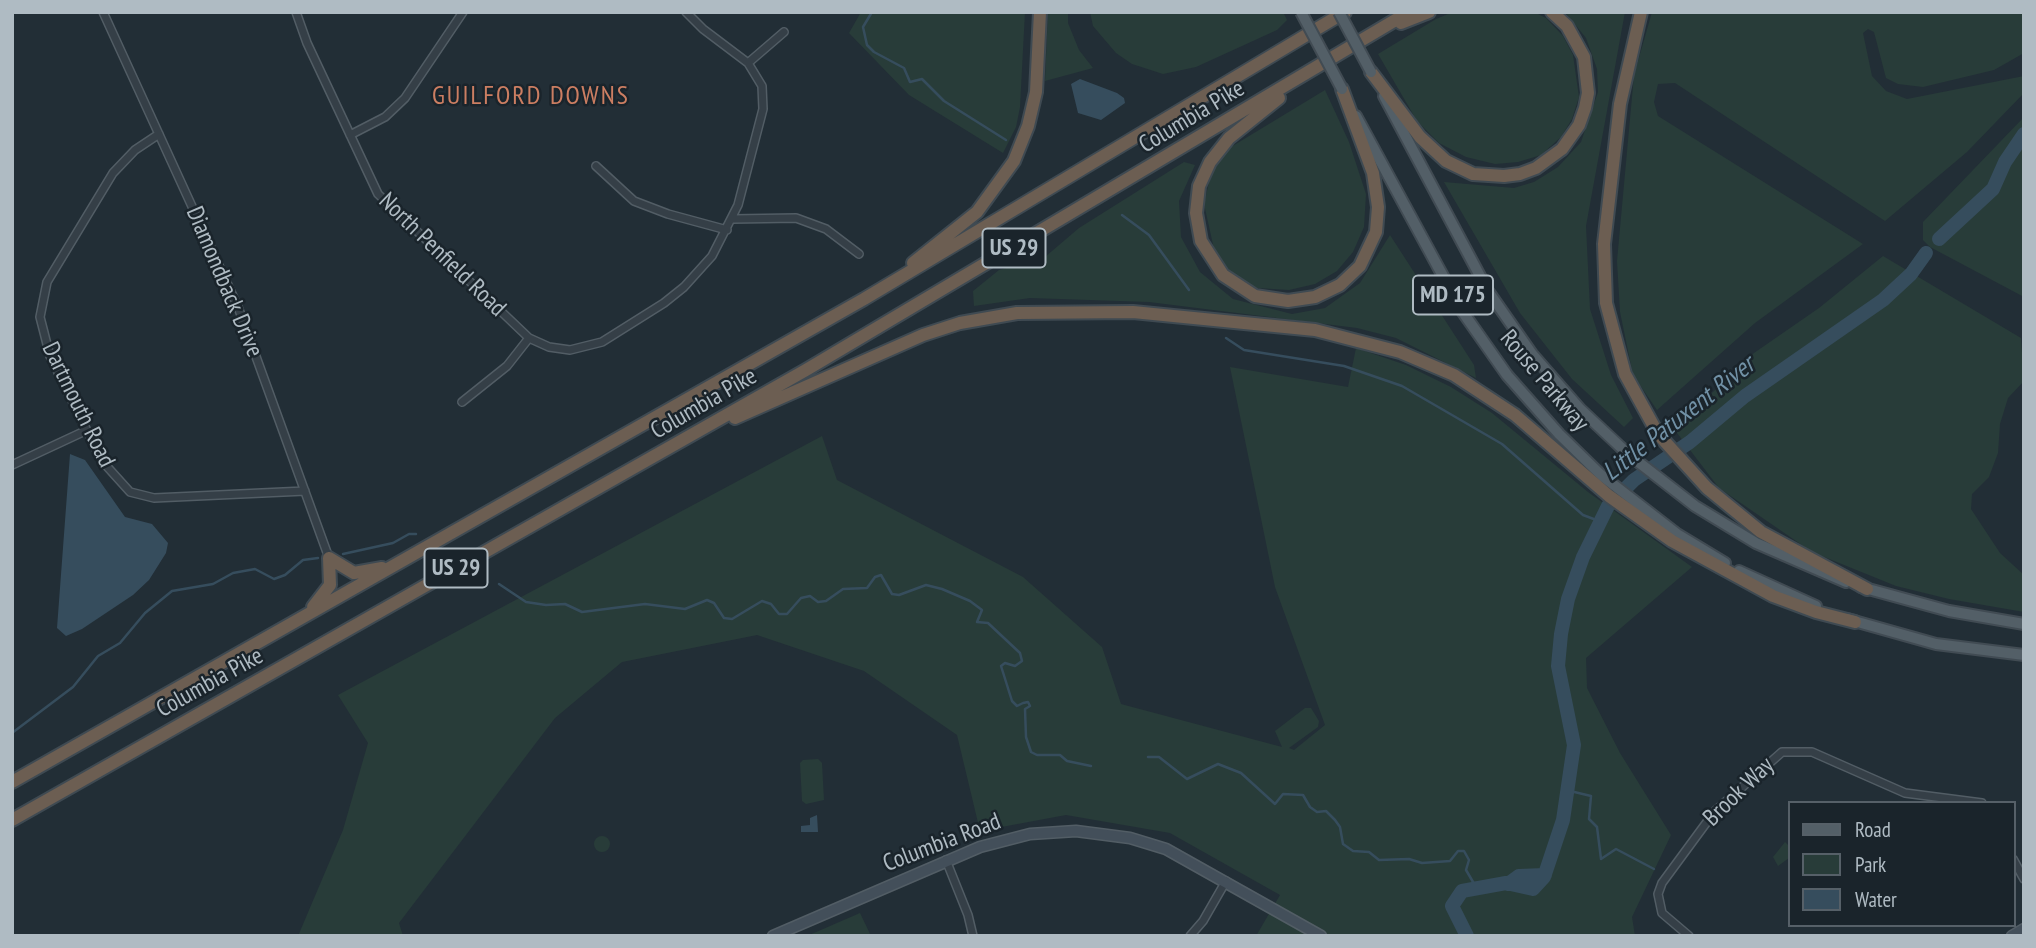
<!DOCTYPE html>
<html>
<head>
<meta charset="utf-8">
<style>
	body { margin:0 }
	#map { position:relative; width:2036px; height:948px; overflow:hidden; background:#222e36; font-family:"PT Sans Narrow",sans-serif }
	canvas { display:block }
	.frame { position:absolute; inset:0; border:14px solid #afbbc3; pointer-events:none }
	.legend { position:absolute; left:1788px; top:801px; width:228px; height:126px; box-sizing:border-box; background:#1a242b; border:2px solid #566068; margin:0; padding:9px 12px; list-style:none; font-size:21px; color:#afbbc3 }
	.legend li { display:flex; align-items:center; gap:14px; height:35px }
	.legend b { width:35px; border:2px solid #566068 }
</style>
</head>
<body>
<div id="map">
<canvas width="2036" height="948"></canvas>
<div class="frame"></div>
<ul class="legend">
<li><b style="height:9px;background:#535f67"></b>Road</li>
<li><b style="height:19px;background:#283c39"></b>Park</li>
<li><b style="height:19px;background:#364d5d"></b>Water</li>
</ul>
</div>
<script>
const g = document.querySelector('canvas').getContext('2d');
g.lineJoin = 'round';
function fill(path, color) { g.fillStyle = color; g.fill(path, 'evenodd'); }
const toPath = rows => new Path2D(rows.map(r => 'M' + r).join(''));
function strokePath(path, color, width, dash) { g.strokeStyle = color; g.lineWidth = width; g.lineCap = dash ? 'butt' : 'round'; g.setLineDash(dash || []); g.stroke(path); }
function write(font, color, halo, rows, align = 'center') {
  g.font = font + ' "PT Sans Narrow",sans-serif'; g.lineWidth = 5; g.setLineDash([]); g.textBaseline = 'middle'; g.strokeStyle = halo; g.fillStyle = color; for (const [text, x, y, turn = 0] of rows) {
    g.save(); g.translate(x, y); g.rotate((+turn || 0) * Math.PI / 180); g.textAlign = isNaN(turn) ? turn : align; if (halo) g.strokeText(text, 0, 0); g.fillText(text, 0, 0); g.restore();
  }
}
fill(toPath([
	[861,12,1025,12,1020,107,1016,127,1003,153,909,95,849,33],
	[1048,12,1068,12,1068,23,1079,50,1093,68,1045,81],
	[1090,12,1283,12,1287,20,1277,30,1196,67,1163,74,1132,64,1116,53,1093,26],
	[1453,12,1534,12,1546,18,1563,36,1573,55,1579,97,1572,119,1561,137,1541,155,1518,162,1495,164,1466,157,1439,143,1417,121,1378,54,1436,19],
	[1565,12,1625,12,1586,226,1590,309,1611,375,1633,418,1624,427,1572,379,1520,313,1444,182,1514,188,1534,182,1558,167,1581,142,1598,92,1597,69,1586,38],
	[1652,12,2024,12,2024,53,1994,70,1923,87,1898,84,1886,78,1874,32,1868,29,1863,33,1872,76,1886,91,1907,99,2024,76,2023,94,1967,152,1885,221,1675,83,1658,84,1654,102,1658,116,1863,244,1755,323,1657,410,1633,375,1620,312,1617,261,1634,75],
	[1325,90,1349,142,1366,194,1364,227,1353,252,1337,271,1315,284,1289,290,1257,288,1237,278,1216,258,1204,204,1211,174,1226,150],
	[2024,117,2024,297,1930,247,1923,240,1923,222],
	[1184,162,1195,165,1179,201,1181,237,1200,272,1233,299,1292,314,1325,308,1360,283,1390,235,1474,365,1476,378,1396,338,1357,328,1149,302,1030,298,974,306,973,291,999,270,1045,257,1079,228],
	[1883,256,2021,338,2024,381,2008,398,2000,424,1998,453,1989,477,1972,494,1971,509,2000,553,2024,575,2024,612,1949,599,1896,586,1812,552,1719,488,1674,429,1754,353,1819,308],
	[1356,348,1406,365,1451,387,1492,413,1588,492,1692,567,1586,658,1587,688,1620,753,1671,835,1632,917,1635,936,1256,936,1280,895,1170,833,1066,815,980,831,957,735,864,671,757,635,622,662,555,718,399,923,403,936,298,936,343,830,368,743,338,695,822,436,837,480,1023,577,1102,647,1121,704,1282,747,1275,731,1305,708,1311,708,1319,721,1318,727,1289,748,1294,750,1325,725,1275,587,1230,367,1348,387],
	[818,759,822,763,824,800,806,804,802,801,800,763,803,760],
	'594 844a8 8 0 1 1 16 0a8 8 0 1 1-16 0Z',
	[1785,842,1789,846,1789,858,1778,866,1773,857],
	[860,913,871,936,807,936]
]), '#283c39');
fill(toPath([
	[1080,79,1117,93,1124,98,1125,103,1101,120,1078,113,1071,84],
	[70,454,85,460,125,517,152,524,168,543,166,553,149,580,133,595,82,629,66,636,57,628],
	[817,815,818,832,801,832,801,826,810,825,810,818]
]), '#364d5d');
strokePath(toPath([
	[872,12,863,27,867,45,874,52,904,68,910,82,922,79,944,101,1006,140],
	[1122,215,1149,235,1189,290],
	[1226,338,1244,350,1344,366,1402,386,1502,444,1583,515,1599,521],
	[343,554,393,543,409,534,416,534],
	[499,584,526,602,546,605,565,604,582,612,645,604,685,609,707,600,714,603,724,618,732,619,762,601,771,604,779,614,787,614,801,598,810,596,818,602,826,601,843,589,867,588,875,577,881,575,892,594,899,595,926,585,942,589,970,601,982,610,977,622,988,623,1020,653,1022,661,1015,666,1005,663,1001,666,1012,701,1017,706,1023,703,1028,702,1030,706,1025,709,1026,737,1031,752,1037,755,1060,755,1067,761,1091,766],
	[12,733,73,687,98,656,120,643,145,613,172,591,213,584,233,573,255,569,274,579,285,575,303,560,318,558],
	[1148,757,1159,757,1187,779,1218,764,1241,773,1275,804,1283,794,1303,795,1310,807,1317,812,1326,811,1335,820,1340,827,1343,844,1353,851,1369,852,1379,860,1409,859,1422,863,1450,861,1458,851,1464,851,1469,860,1466,870,1476,887],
	[1566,790,1591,796,1589,819,1597,827,1601,859,1616,849,1654,869]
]), '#364d5d', 2.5);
strokePath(toPath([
	[1939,239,1993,189,2005,162,2024,134],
	[1508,884,1519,876,1545,875],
	[1467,936,1452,906,1462,891,1506,883,1533,889,1544,877,1563,820,1574,745,1558,666,1561,634,1568,599,1583,557,1608,506,1634,480,1690,442,1745,396,1883,300,1911,274,1926,253]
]), '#364d5d', 14);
const street = toPath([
	[103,12,238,307,329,558],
	[296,12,307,43,378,194,529,338,549,347,570,350,602,342,664,303,684,287,712,256,738,205,763,109,762,86,748,63,703,29,686,12],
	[748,63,784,32],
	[159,134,135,150,113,173,47,282,40,317,50,356,102,461,130,492,154,498,305,491],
	[350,135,385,117,405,98,463,12],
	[596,166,634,201,668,214,727,230],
	[733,219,796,218,826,229,859,254],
	[462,402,507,366,529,338],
	[12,465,85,431],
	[2013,859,2024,879],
	[946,860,968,915,973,936],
	[1190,936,1203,921,1226,881],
	[1689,936,1662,913,1658,894,1662,883,1715,811,1782,752,1812,752,1905,793,1982,803]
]);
const secondary = toPath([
	[773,936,980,847,1030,834,1076,831,1130,838,1166,849,1321,936],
	[2012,936,2024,929]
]);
const primary = toPath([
	[1384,96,1488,291,1532,354,1580,409,1628,454,1695,506,1756,543,1846,582],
	[1356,116,1462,311,1507,375,1559,434,1601,475,1677,534,1725,563],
	[1739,571,1816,606],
	[1861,587,1949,611,2024,624],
	[1847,619,1936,644,2024,655]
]);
const highway = toPath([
	[1641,12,1620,104,1604,244,1606,303,1625,374,1658,434,1707,488,1761,532,1867,589],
	[1401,23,1429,12],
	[1371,72,1420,137,1446,161,1473,174,1504,176,1520,174,1536,168,1562,149,1579,125,1585,108,1588,93,1584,57,1567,26,1552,12],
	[1279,98,1229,138,1210,162,1199,186,1196,213,1201,241,1223,275,1255,296,1288,301,1315,297,1340,285,1360,266,1376,232,1378,207,1373,173,1342,89],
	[913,263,977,212,1014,161,1028,126,1036,92,1040,12],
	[735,418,923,335,960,323,1017,313,1133,312,1315,330,1400,352,1454,375,1515,415,1609,496,1672,541,1773,596,1816,612,1855,622],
	[329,558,354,573,382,568],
	[313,607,330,585,329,558],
	[12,782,864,299,1345,12],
	[12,820,806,370,1409,12]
]);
strokePath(street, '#525d65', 10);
strokePath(secondary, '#525d65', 13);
strokePath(primary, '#414b53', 14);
strokePath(highway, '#3f4a52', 16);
strokePath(street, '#353f47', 7);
strokePath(secondary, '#434f5a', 10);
strokePath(primary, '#535f67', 10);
strokePath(highway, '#6c5e52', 12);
const primaryBridge = toPath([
	[1301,12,1342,89],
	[1339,12,1371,72]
]);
strokePath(primaryBridge, '#414b53', 14, []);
strokePath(primaryBridge, '#535f67', 10);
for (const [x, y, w] of [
	[1014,248,63],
	[1453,295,80],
	[456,568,63]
]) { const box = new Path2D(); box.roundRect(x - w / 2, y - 19.5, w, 39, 5); g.fillStyle = '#1a242b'; g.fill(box); strokePath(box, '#afbbc3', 2); }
write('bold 23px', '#afbbc3', null, [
	["US 29",1014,248],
	["MD 175",1453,295],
	["US 29",456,568]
]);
write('24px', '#afbbc3', '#1a242b', [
	["Columbia Pike",1192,117,-31],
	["North Penfield Road",442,255,44],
	["Diamondback Drive",224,282,67],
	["Rouse Parkway",1544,381,50],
	["Columbia Pike",704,404,-30],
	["Dartmouth Road",78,405,64],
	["Columbia Pike",210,683,-29],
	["Brook Way",1739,792,-44],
	["Columbia Road",942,843,-21]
]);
g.letterSpacing = '2px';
write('26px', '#cc7e62', '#1a242b', [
	["GUILFORD DOWNS",531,97]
]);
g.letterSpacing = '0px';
write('italic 26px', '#7191a6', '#1a242b', [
	["Little Patuxent River",1679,419,-38]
]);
</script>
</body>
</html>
